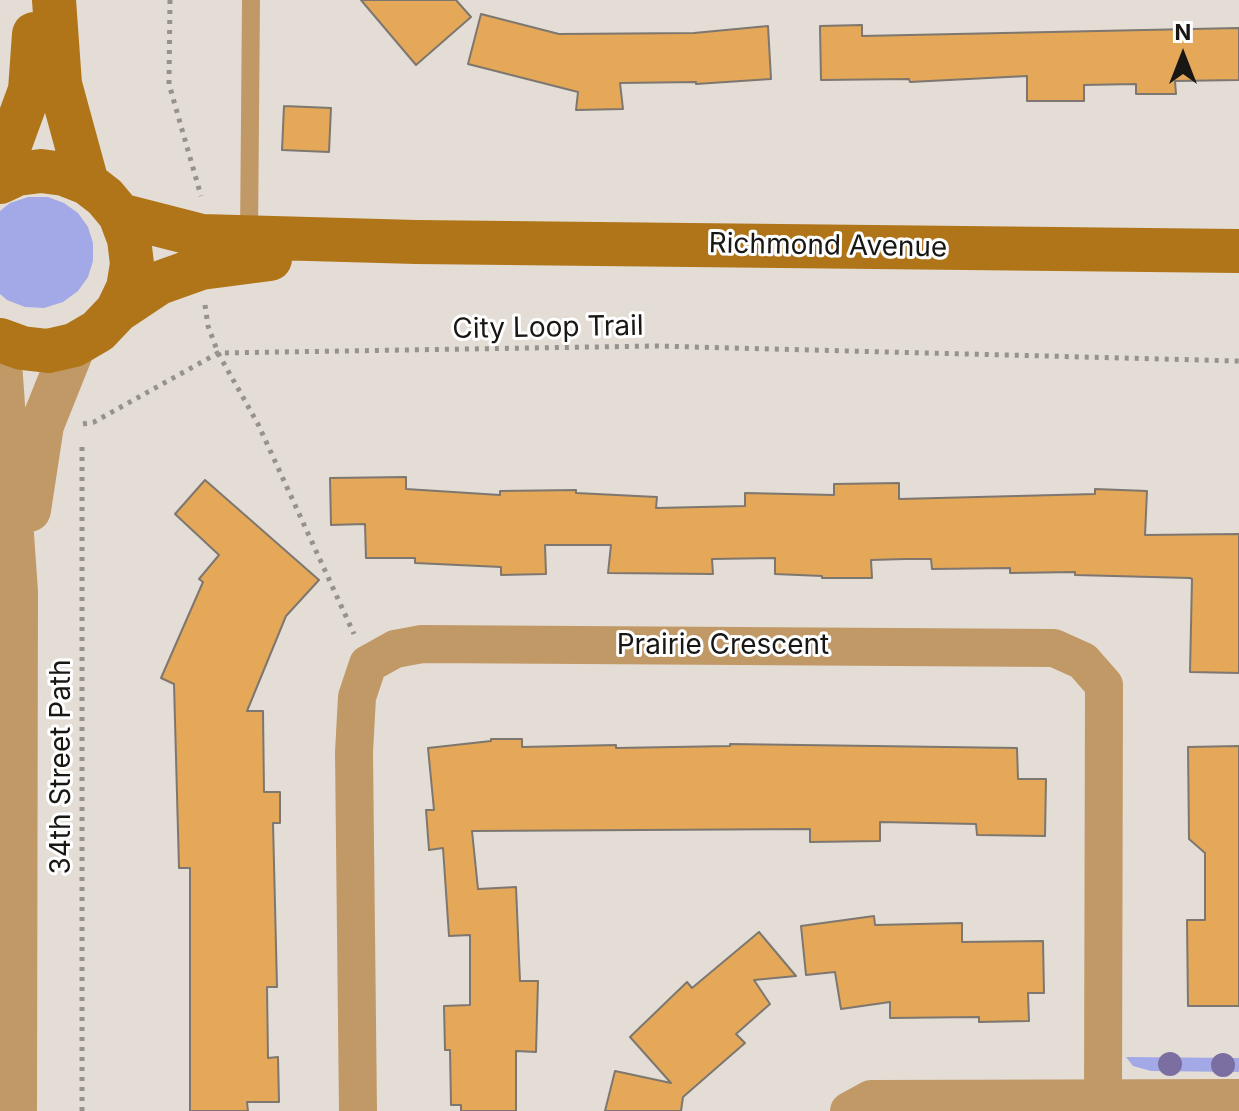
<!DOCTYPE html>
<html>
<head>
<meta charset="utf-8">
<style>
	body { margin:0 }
	#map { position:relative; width:1239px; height:1111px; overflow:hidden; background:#e4ddd6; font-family:Inter,sans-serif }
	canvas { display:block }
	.north { position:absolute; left:1143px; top:16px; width:80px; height:80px; -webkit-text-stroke:6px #fff; paint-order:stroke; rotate:0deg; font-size:22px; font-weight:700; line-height:32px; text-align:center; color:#191714 }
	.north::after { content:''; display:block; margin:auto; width:28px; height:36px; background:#191714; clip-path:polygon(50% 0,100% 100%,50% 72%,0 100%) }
</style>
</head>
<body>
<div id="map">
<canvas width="1239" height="1111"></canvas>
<div class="north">N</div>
</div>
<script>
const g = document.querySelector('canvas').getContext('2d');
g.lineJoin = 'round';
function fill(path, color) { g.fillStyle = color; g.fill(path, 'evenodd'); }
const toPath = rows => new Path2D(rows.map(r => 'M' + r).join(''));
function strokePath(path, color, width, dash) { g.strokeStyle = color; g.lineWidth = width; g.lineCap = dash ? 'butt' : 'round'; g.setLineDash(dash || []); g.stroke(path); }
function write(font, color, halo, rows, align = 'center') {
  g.font = font + ' Inter,sans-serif'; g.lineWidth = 6; g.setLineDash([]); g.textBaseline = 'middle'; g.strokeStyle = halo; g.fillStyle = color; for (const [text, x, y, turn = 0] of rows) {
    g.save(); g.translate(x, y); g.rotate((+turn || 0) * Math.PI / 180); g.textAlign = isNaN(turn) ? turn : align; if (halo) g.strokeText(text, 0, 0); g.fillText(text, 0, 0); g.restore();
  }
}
fill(toPath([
	[28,197,48,197,64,203,78,213,88,227,93,243,93,261,88,277,78,291,63,302,44,308,25,307,7,300,0,294,0,211,10,203],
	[1126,1057,1239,1058,1239,1072,1151,1071,1133,1066]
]), '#a3a9e7');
const building = toPath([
	[361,0,456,0,471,17,416,65,361,0],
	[481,14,559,34,694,33,768,26,771,79,696,84,696,82,620,83,623,109,576,110,578,92,468,64,481,14],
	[862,25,862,36,1239,28,1239,80,1175,81,1176,94,1136,94,1136,84,1084,85,1084,101,1027,101,1027,76,910,82,909,79,821,80,820,26,862,25],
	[284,106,331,108,329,152,282,150,284,106],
	[406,477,406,489,500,495,500,491,576,490,576,493,657,497,656,508,745,506,745,493,834,495,834,484,899,483,899,499,1095,494,1095,489,1147,491,1145,535,1239,534,1239,673,1190,672,1192,579,1190,578,1075,575,1075,572,1010,573,1010,568,932,569,931,559,905,559,871,560,872,578,822,578,822,576,775,574,775,558,712,559,713,574,608,573,611,545,545,545,546,574,501,575,501,567,415,563,415,558,366,558,365,524,331,525,330,478,406,477],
	[205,480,319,580,286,616,247,711,263,711,264,792,280,792,280,823,273,823,277,987,267,987,268,1058,278,1057,279,1102,247,1102,248,1111,190,1111,190,868,179,868,174,684,161,678,203,582,199,579,219,555,175,514,205,480],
	[491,739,522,739,522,747,616,745,616,748,730,746,730,744,1017,748,1018,779,1046,779,1045,836,977,835,976,824,880,822,880,841,810,842,810,829,472,831,478,889,516,887,520,981,538,981,536,1052,516,1051,516,1111,461,1111,461,1105,451,1105,450,1050,445,1050,444,1006,470,1005,470,935,449,936,443,848,429,850,426,810,434,810,428,748,491,741,491,739],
	[1239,746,1239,1006,1188,1006,1187,920,1205,920,1205,853,1189,839,1188,747,1239,746],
	[874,916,875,925,962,923,962,942,1043,941,1044,993,1028,993,1029,1021,979,1022,979,1017,890,1018,890,1002,841,1009,835,972,806,975,801,926,874,916],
	[759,932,796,976,754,980,770,1004,736,1034,745,1043,683,1097,681,1111,605,1111,615,1071,671,1083,630,1037,687,982,692,988,759,932]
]);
fill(building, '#e4a858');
strokePath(building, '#7d7770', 2);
strokePath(toPath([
	[170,0,169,84,201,196],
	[205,305,208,326,218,353,258,424,354,634],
	[83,424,94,422,218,353,655,346,1239,361],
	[82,1111,82,441]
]), '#97928d', 5, [4, 6]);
strokePath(toPath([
	[249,237,251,0]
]), '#c19967', 18);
strokePath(toPath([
	[358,1111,354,752,357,697,368,664,395,649,422,644,1054,648,1083,661,1104,685,1103,1098],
	[849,1111,871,1099,1239,1098]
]), '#c19967', 38);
strokePath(toPath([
	[0,362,16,592,15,1111],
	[29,510,42,425,74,345]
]), '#c19967', 44);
strokePath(toPath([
	[54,0,60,84,87,183],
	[0,172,30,90,34,34],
	[0,182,17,174,41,171,64,174,87,183,105,197,120,215,129,239,132,264,128,288,117,311,98,331,74,345,48,351,22,348,0,340],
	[120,215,202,236,416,242,1239,251],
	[117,311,159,283,201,268,270,259]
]), '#b07519', 44);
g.fillStyle = '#7b6ea0';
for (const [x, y] of [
	[1170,1064],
	[1223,1065]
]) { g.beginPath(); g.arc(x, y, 12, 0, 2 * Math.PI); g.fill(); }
write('28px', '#191714', '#fff', [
	["Richmond Avenue",828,246,1],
	["City Loop Trail",548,328,-1],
	["Prairie Crescent",723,646],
	["34th Street Path",62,767,-90]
]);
</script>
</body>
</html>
